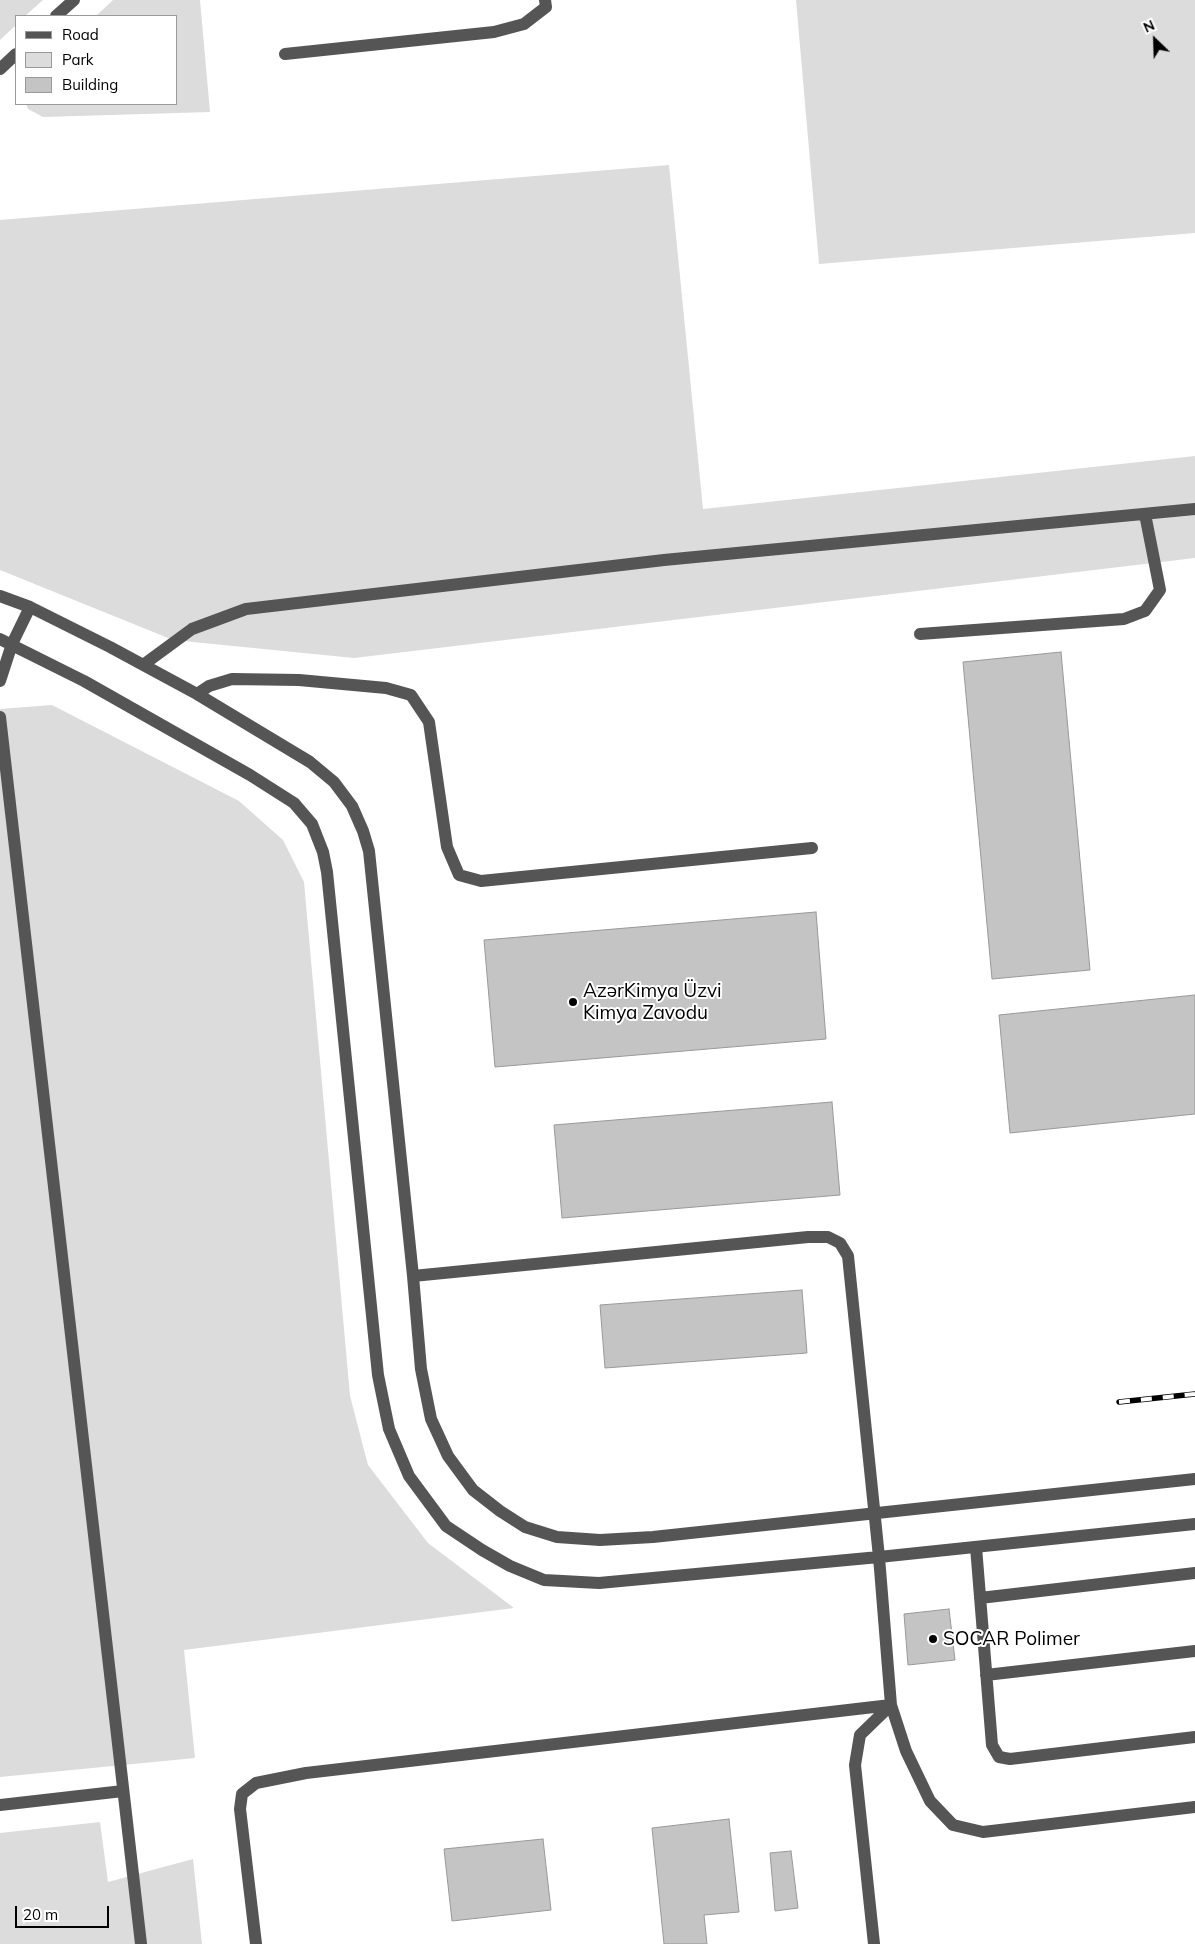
<!DOCTYPE html>
<html>
<head>
<meta charset="utf-8">
<style>
	body { margin:0 }
	#map { position:relative; width:1195px; height:1944px; overflow:hidden; background:#fff; font-family:Mulish,sans-serif }
	canvas { display:block }
	.legend { position:absolute; left:15px; top:15px; width:162px; height:90px; box-sizing:border-box; background:#fff; border:1px solid #999; margin:0; padding:6px 9px; list-style:none; font-size:15px; color:#000 }
	.legend li { display:flex; align-items:center; gap:10px; height:25px }
	.legend b { width:25px; border:1px solid #999 }
	.north { position:absolute; left:1130px; top:15px; width:50px; height:50px; -webkit-text-stroke:4px #fff; paint-order:stroke; rotate:336deg; font-size:14px; font-weight:700; line-height:20px; text-align:center; color:#000 }
	.north::after { content:''; display:block; margin:auto; width:18px; height:22px; background:#000; clip-path:polygon(50% 0,100% 100%,50% 72%,0 100%) }
	.scale { position:absolute; left:15px; top:1906px; width:94px; height:22px; box-sizing:border-box; border:2px solid #000; border-top:0; padding-left:6px; font-size:15px; line-height:18px; white-space:nowrap; color:#000; -webkit-text-stroke:4px #fff; paint-order:stroke }
</style>
</head>
<body>
<div id="map">
<canvas width="1195" height="1944"></canvas>
<ul class="legend">
<li><b style="height:6px;background:#555"></b>Road</li>
<li><b style="height:14px;background:#dcdcdc"></b>Park</li>
<li><b style="height:14px;background:#c4c4c4"></b>Building</li>
</ul>
<div class="north">N</div>
<div class="scale">20 m</div>
</div>
<script>
const g = document.querySelector('canvas').getContext('2d');
g.lineJoin = 'round';
function fill(path, color) { g.fillStyle = color; g.fill(path, 'evenodd'); }
const toPath = rows => new Path2D(rows.map(r => 'M' + r).join(''));
function strokePath(path, color, width, dash) { g.strokeStyle = color; g.lineWidth = width; g.lineCap = dash ? 'butt' : 'round'; g.setLineDash(dash || []); g.stroke(path); }
function write(font, color, halo, rows, align = 'center') {
  g.font = font + ' Mulish,sans-serif'; g.lineWidth = 4; g.setLineDash([]); g.textBaseline = 'middle'; g.strokeStyle = halo; g.fillStyle = color; for (const [text, x, y, turn = 0] of rows) {
    g.save(); g.translate(x, y); g.rotate((+turn || 0) * Math.PI / 180); g.textAlign = isNaN(turn) ? turn : align; if (halo) g.strokeText(text, 0, 0); g.fillText(text, 0, 0); g.restore();
  }
}
fill(toPath([
	[0,0,43,0,25,16,16,16,16,25,0,40],
	[113,0,200,0,210,112,43,117,28,109,26,104,176,104,176,16,96,16],
	[796,0,1195,0,1195,233,819,264],
	[669,165,703,509,1195,456,1195,558,354,658,173,640,0,570,0,220],
	[52,705,239,801,283,840,304,882,350,1396,368,1465,428,1543,514,1608,184,1650,195,1758,0,1777,0,709],
	[100,1822,108,1882,193,1859,202,1944,0,1944,0,1833]
]), '#dcdcdc');
const building = toPath([
	[1061,652,1090,970,992,979,963,662,1061,652],
	[816,912,826,1039,495,1067,484,940,816,912],
	[1195,995,1195,1114,1010,1133,999,1015,1195,995],
	[832,1102,840,1195,562,1218,554,1125,832,1102],
	[802,1290,807,1353,605,1368,600,1305,802,1290],
	[949,1609,955,1660,908,1665,904,1614,949,1609],
	[729,1819,739,1912,704,1915,707,1944,664,1944,652,1828,729,1819],
	[543,1839,551,1910,452,1921,444,1849,543,1839],
	[791,1851,798,1908,775,1911,770,1853,791,1851]
]);
fill(building, '#c4c4c4');
strokePath(building, '#999', 1);
strokePath(toPath([
	[56,16,74,0],
	[285,54,494,32,524,24,546,7,545,0],
	[0,69,16,54],
	[0,596,30,607,110,647,197,694,310,762,334,782,352,806,363,831,369,851,413,1276,421,1369,431,1419,448,1456,473,1490,500,1511,525,1527,557,1537,600,1540,653,1537,1195,1479],
	[920,634,1124,619,1145,611,1160,590,1145,514],
	[0,639,84,681,250,775,294,803,312,824,323,852,327,872,378,1375,389,1429,409,1476,446,1526,482,1550,510,1566,544,1580,599,1583,879,1557,1195,1524],
	[143,665,192,629,246,609,664,560,1195,509],
	[0,681,12,644,30,607],
	[197,694,209,686,232,679,299,680,386,688,411,695,429,722,447,847,459,875,481,881,812,848],
	[0,717,141,1944],
	[413,1276,808,1237,828,1237,840,1243,848,1256,879,1557,891,1705,906,1751,930,1801,953,1825,983,1832,1195,1807],
	[976,1547,992,1745,999,1757,1010,1759,1195,1737],
	[980,1598,1195,1573],
	[986,1675,1195,1651],
	[0,1805,123,1791],
	[256,1944,240,1809,242,1794,256,1783,306,1773,891,1705],
	[874,1944,855,1765,860,1735,891,1705]
]), '#555', 12);
const rail = toPath([
	[1119,1402,1195,1394]
]);
strokePath(rail, '#000', 5.5);
strokePath(rail, '#fff', 4, [11]);
for (const [x, y, r, color] of [
	[573,1002,5,"#000"],
	[933,1639,5,"#000"]
]) { const dot = new Path2D(); dot.arc(x, y, r, 0, 2 * Math.PI); g.fillStyle = color; g.fill(dot); strokePath(dot, '#fff', 2); }
write('19px', '#000', '#fff', [
	["AzərKimya Üzvi",583,991],
	["Kimya Zavodu",583,1013],
	["SOCAR Polimer",943,1639]
], 'left');
</script>
</body>
</html>
